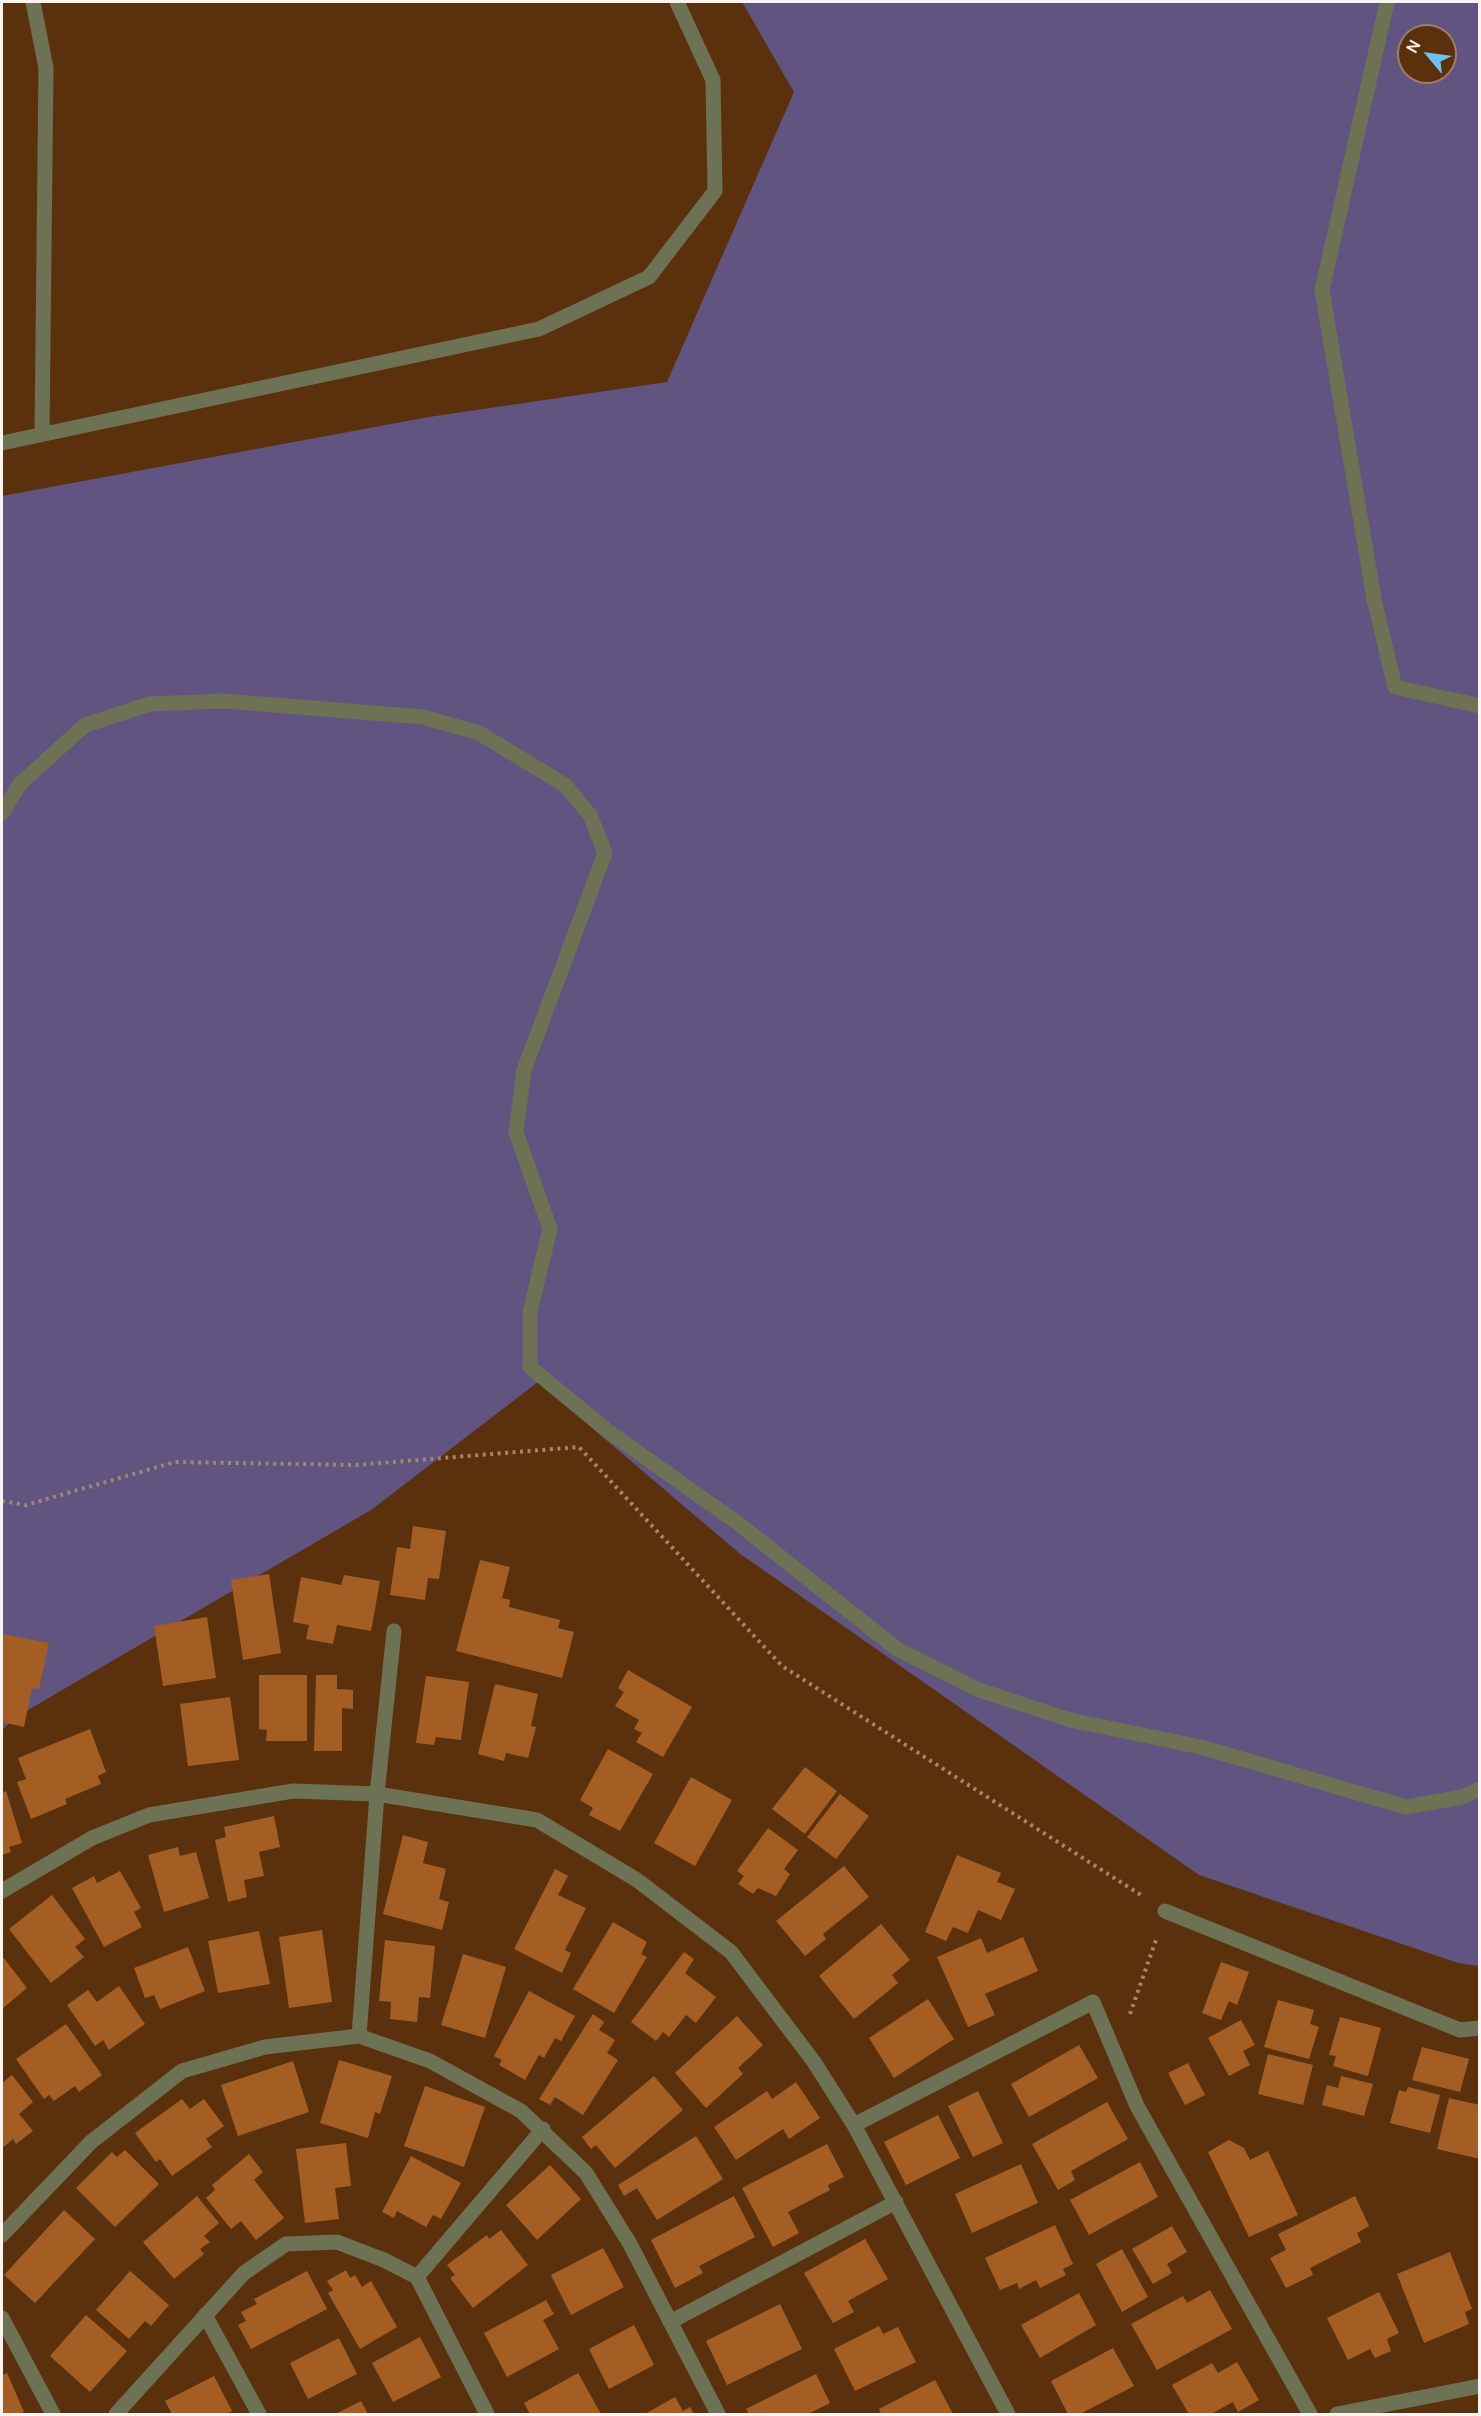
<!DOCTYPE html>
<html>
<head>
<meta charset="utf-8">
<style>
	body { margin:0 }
	#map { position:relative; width:1481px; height:2416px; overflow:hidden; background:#5b310d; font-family:Manrope,sans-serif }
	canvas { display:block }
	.frame { position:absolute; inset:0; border:3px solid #faf3ef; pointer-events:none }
	.north { position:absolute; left:1397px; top:24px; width:60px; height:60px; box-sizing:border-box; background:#5b310d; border:2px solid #9b7f67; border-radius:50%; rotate:299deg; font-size:16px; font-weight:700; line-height:24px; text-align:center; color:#faf3ef }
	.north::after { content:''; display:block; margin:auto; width:21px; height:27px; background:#6ec2f3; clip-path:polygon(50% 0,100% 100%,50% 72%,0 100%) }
</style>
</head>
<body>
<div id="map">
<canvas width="1481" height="2416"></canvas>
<div class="frame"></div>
<div class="north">N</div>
</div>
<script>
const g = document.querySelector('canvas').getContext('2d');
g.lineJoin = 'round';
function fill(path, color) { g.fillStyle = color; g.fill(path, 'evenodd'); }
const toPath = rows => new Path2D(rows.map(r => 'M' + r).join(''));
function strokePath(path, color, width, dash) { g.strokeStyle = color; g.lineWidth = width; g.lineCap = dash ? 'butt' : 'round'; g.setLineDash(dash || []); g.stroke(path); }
fill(toPath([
	[742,2,1479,2,1479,1966,1458,1963,1199,1875,739,1553,538,1382,371,1510,16,1717,2,1730,2,496,429,417,667,382,794,92],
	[1409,36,1445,36,1445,72,1409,72]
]), '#615481');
fill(toPath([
	[413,1526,446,1531,439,1579,428,1578,425,1600,390,1595,397,1547,410,1549],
	[480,1560,510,1567,502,1598,510,1600,509,1607,560,1620,558,1628,574,1632,562,1678,456,1651],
	[269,1574,281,1653,243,1660,231,1580],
	[344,1575,380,1581,371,1631,337,1625,333,1644,306,1639,309,1625,293,1622,301,1577,341,1585],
	[207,1617,216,1678,163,1686,154,1626],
	[2,1634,49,1643,39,1689,32,1688,24,1727,2,1722],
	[628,1670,692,1707,663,1757,636,1742,642,1733,634,1729,639,1720,615,1706,624,1692,618,1688],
	[259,1675,307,1675,307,1741,266,1741,267,1730,259,1729],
	[316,1675,337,1675,337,1689,353,1690,353,1709,342,1708,342,1751,314,1751],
	[426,1676,469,1682,461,1740,436,1737,434,1745,416,1743],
	[495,1684,538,1694,531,1726,536,1727,528,1758,506,1753,504,1761,478,1754],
	[230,1697,239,1760,188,1766,180,1704],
	[90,1729,106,1772,98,1776,101,1784,65,1799,67,1804,31,1819,17,1782,26,1779,18,1758],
	[608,1749,653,1774,620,1831,589,1815,593,1808,580,1800],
	[805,1767,837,1791,805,1834,772,1809],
	[691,1777,732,1800,695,1866,654,1843],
	[6,1791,22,1843,9,1847,11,1852,2,1855,2,1793],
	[840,1794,869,1816,836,1859,807,1837],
	[274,1816,280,1847,259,1852,264,1876,244,1880,247,1897,228,1902,215,1840,226,1837,224,1827],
	[768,1828,798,1850,784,1869,790,1874,776,1896,758,1888,753,1894,738,1884,744,1876,737,1871],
	[403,1835,428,1842,423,1863,446,1869,439,1899,449,1902,442,1930,383,1914],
	[178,1847,180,1856,196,1852,209,1898,164,1912,148,1855],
	[957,1855,1001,1873,997,1882,1015,1889,1001,1920,978,1910,968,1933,953,1927,946,1941,925,1932],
	[844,1866,869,1897,823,1934,826,1939,805,1956,776,1921],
	[555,1869,568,1876,558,1895,586,1908,565,1950,571,1953,562,1973,514,1949],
	[120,1871,141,1908,134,1912,142,1927,104,1947,72,1888,94,1876,97,1883],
	[52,1895,85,1939,75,1947,84,1957,51,1983,9,1929],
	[613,1922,647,1942,641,1954,647,1957,614,2013,573,1989],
	[881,1924,910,1960,892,1975,898,1983,854,2019,819,1976],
	[322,1930,332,2002,289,2008,279,1937],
	[259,1931,270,1984,218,1993,208,1941],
	[1023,1937,1038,1971,985,1994,995,2015,968,2027,937,1957,981,1938,987,1953],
	[385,1940,435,1946,430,1998,419,1997,417,2022,390,2019,391,2002,379,2001],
	[188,1947,205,1991,160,2009,154,1995,145,1998,134,1968],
	[684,1952,694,1959,685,1973,716,1997,696,2023,686,2015,669,2037,663,2032,656,2041,631,2022],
	[463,1954,506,1967,485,2038,441,2025],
	[2,1956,27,1988,2,2009],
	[1221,1962,1249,1972,1237,2005,1229,2001,1221,2020,1202,2013],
	[119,1986,145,2024,109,2050,103,2040,95,2046,67,2005,88,1990,97,2002],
	[529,1991,575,2016,561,2041,555,2038,544,2058,539,2055,525,2080,499,2065,502,2060,494,2056],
	[928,1999,954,2039,894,2078,869,2038],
	[1278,2000,1314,2010,1310,2024,1319,2027,1309,2059,1264,2047],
	[593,2014,604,2022,599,2030,615,2040,607,2053,618,2060,583,2115,555,2097,550,2105,539,2099],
	[737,2016,763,2045,738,2068,743,2074,706,2108,675,2073],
	[1340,2017,1381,2028,1368,2076,1333,2066,1336,2056,1329,2055],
	[1241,2020,1255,2045,1243,2051,1250,2065,1229,2076,1208,2038],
	[66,2024,102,2075,79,2092,75,2086,54,2101,49,2095,44,2099,16,2059],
	[1079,2045,1098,2078,1029,2117,1011,2084],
	[1422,2047,1469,2059,1460,2092,1412,2080],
	[1268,2054,1313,2065,1303,2105,1258,2094],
	[339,2060,392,2076,380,2114,375,2112,368,2138,320,2123],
	[293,2061,309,2112,238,2136,221,2085],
	[1188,2063,1205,2095,1185,2105,1168,2073],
	[12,2075,33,2102,19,2114,33,2131,16,2144,13,2139,2,2148,2,2083],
	[654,2076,683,2110,615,2168,596,2145,591,2149,582,2137],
	[1341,2076,1373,2084,1364,2116,1322,2105,1327,2085,1338,2088],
	[796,2082,820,2118,789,2139,783,2129,736,2160,714,2127,767,2091,772,2099],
	[425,2086,485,2107,464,2167,404,2146],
	[1408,2087,1440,2095,1430,2133,1390,2123,1399,2090,1406,2092],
	[978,2091,1003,2143,973,2157,948,2106],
	[1449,2098,1480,2105,1480,2159,1437,2149],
	[182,2099,190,2109,204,2099,224,2126,206,2139,212,2147,172,2176,160,2159,156,2162,135,2133],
	[1107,2102,1128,2139,1071,2171,1075,2180,1058,2190,1032,2144],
	[938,2115,960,2158,906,2185,884,2142],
	[696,2136,723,2179,657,2220,637,2188,624,2196,618,2185],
	[1229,2140,1244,2148,1250,2160,1268,2151,1298,2215,1249,2237,1208,2152],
	[346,2143,351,2186,335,2188,339,2219,305,2223,296,2149],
	[827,2144,844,2177,828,2185,830,2190,788,2212,799,2233,773,2247,742,2188],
	[125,2150,159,2184,115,2227,76,2188,112,2152,117,2157],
	[249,2154,263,2172,254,2180,284,2218,256,2240,241,2221,231,2229,206,2198,215,2190,212,2185],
	[411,2156,461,2183,441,2219,433,2215,426,2227,397,2211,394,2218,382,2212],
	[1140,2162,1158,2197,1089,2235,1070,2200],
	[1021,2164,1038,2203,972,2233,955,2194],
	[550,2165,581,2199,537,2240,506,2205],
	[197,2196,219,2223,204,2236,210,2242,200,2249,204,2254,174,2279,143,2242],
	[734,2196,755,2237,699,2266,703,2273,675,2288,651,2240],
	[1355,2196,1369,2226,1357,2233,1361,2242,1310,2268,1313,2275,1286,2288,1270,2258,1286,2250,1278,2234],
	[64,2210,95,2239,35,2303,4,2275],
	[1055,2225,1073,2264,1063,2269,1066,2275,1040,2288,1036,2280,1019,2289,1017,2283,1000,2290,985,2258],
	[1172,2226,1187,2252,1167,2264,1172,2273,1153,2284,1132,2249],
	[501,2230,528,2265,473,2308,450,2278,455,2275,447,2265,487,2235,489,2239],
	[865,2239,888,2279,848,2301,854,2312,833,2323,804,2273],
	[603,2248,624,2287,571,2315,551,2275],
	[1122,2249,1148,2297,1122,2312,1096,2264],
	[1450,2252,1472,2309,1465,2312,1469,2324,1424,2343,1397,2274],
	[346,2270,350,2278,355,2275,362,2287,371,2281,397,2327,360,2349,328,2293,333,2290,327,2281],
	[130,2271,169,2305,151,2326,145,2321,129,2339,96,2310],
	[307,2271,327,2309,251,2349,238,2325,246,2321,241,2312,257,2304,254,2299],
	[1210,2290,1232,2329,1157,2370,1131,2324,1183,2296,1187,2303],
	[1379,2292,1399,2333,1387,2339,1391,2351,1375,2358,1370,2349,1348,2360,1327,2318],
	[1079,2293,1096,2325,1040,2358,1021,2325],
	[546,2300,554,2314,543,2320,559,2349,507,2377,484,2333],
	[780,2304,802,2349,727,2385,706,2341],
	[86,2315,127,2351,90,2392,50,2356],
	[634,2325,654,2365,609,2389,589,2349],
	[879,2326,883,2334,898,2327,916,2362,855,2391,834,2349],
	[420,2337,441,2377,393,2402,372,2363],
	[339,2338,357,2374,308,2399,290,2363],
	[1113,2348,1134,2386,1080,2414,1068,2414,1051,2381],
	[1237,2362,1259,2400,1238,2412,1233,2402,1211,2414,1189,2414,1172,2385,1212,2363,1218,2373],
	[7,2373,24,2412,17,2414,2,2414,2,2375],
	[578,2373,601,2414,530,2414,524,2403],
	[816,2374,830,2403,808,2414,749,2414,746,2409],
	[214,2376,232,2411,226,2414,172,2414,165,2401],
	[935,2380,953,2414,881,2414,879,2409],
	[675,2397,683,2411,690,2407,694,2414,645,2414],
	[361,2401,368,2414,335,2414]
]), '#a45e24');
strokePath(toPath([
	[2,1501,26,1505,175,1462,356,1465,579,1447,782,1666,1144,1897],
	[1130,2014,1157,1937]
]), '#a18771', 4, [3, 4.5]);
strokePath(toPath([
	[33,2,46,68,42,433],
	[1387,2,1322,290,1374,599,1395,687,1480,706],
	[2,443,539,329,649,277,715,191,713,80,677,2],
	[2,813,20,784,85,725,150,704,224,701,423,717,479,733,565,785,590,815,605,853,524,1070,516,1132,550,1229,530,1312,530,1367,609,1432,739,1524,897,1649,979,1690,1070,1720,1201,1747,1406,1807,1462,1797,1480,1789],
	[2,1891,92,1838,149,1815,293,1791,377,1794,537,1820,637,1880,731,1952,814,2062,854,2125,1008,2414],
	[1165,1911,1460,2030,1480,2028],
	[359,2036,377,1794,394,1631],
	[854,2125,1093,2002,1137,2106,1310,2414],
	[2,2235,91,2142,182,2071,265,2047,359,2036,430,2061,521,2111,586,2173,630,2244,718,2414],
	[417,2277,543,2129],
	[205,2315,259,2414],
	[2,2318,53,2414],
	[670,2322,896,2202],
	[116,2414,244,2273,286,2244,337,2242,384,2260,417,2277,487,2414],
	[1337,2414,1480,2386]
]), '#6d7255', 15);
</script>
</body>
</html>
